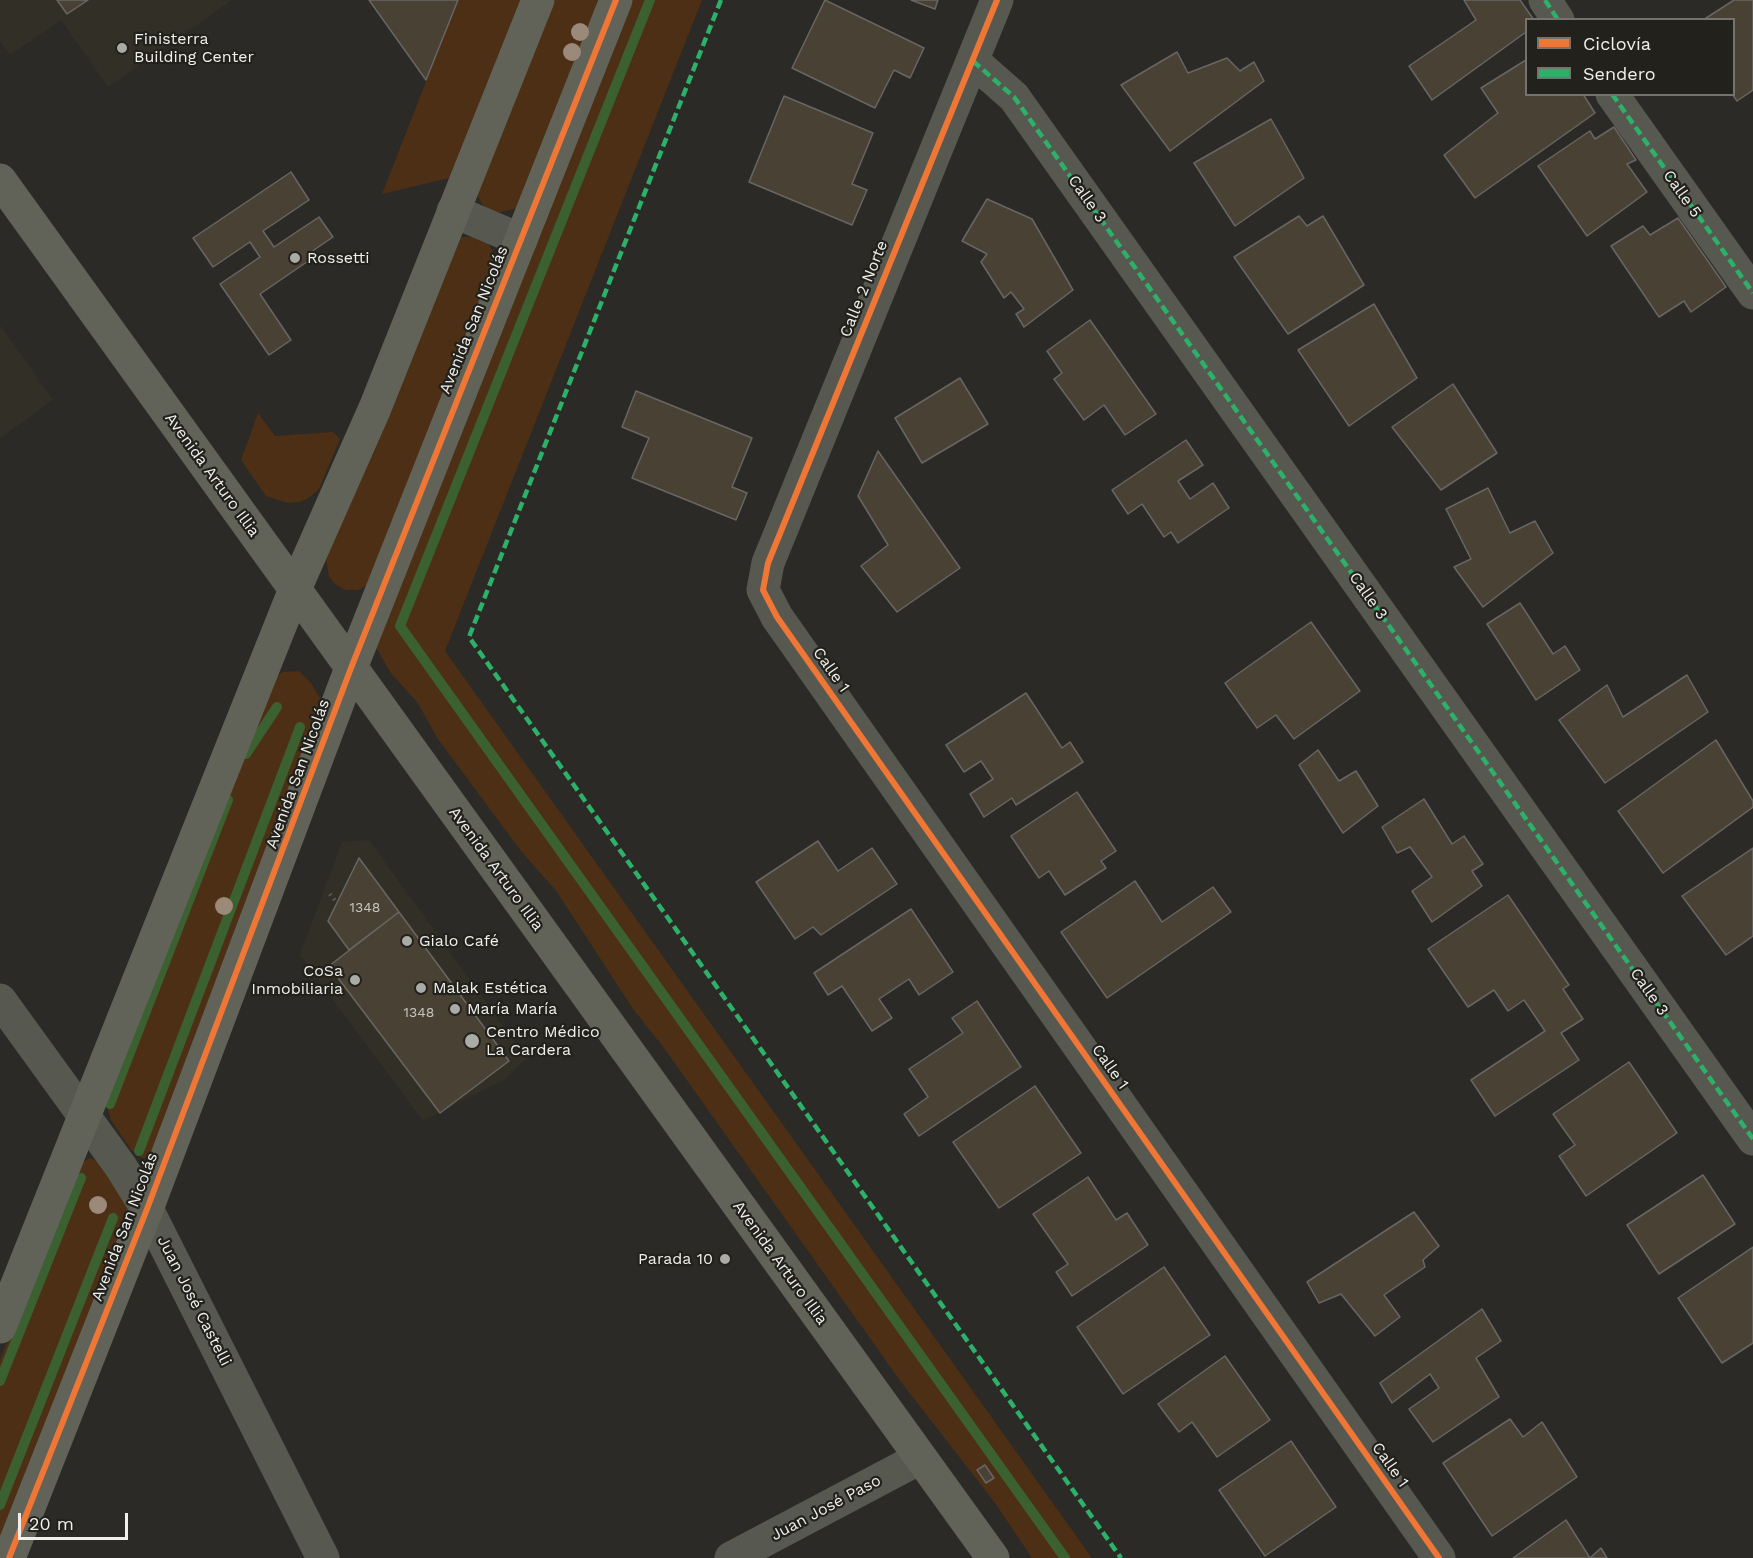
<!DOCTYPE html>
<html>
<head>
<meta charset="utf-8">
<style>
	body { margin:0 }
	#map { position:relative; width:1753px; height:1558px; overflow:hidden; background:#2b2a27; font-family:"Work Sans",sans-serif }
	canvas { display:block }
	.legend { position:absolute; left:1525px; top:18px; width:210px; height:78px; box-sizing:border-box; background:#22211c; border:2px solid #74736f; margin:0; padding:8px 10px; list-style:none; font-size:18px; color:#efefeb }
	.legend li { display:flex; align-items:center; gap:12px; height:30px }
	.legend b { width:30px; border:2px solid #74736f }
	.scale { position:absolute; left:18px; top:1513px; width:110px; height:27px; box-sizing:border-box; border:3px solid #efefeb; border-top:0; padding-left:8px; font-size:18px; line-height:21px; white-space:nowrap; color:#efefeb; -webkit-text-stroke:4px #22211c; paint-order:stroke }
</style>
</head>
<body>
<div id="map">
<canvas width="1753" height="1558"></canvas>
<ul class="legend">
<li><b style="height:8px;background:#f07635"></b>Ciclovía</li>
<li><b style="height:8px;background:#2db169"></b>Sendero</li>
</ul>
<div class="scale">20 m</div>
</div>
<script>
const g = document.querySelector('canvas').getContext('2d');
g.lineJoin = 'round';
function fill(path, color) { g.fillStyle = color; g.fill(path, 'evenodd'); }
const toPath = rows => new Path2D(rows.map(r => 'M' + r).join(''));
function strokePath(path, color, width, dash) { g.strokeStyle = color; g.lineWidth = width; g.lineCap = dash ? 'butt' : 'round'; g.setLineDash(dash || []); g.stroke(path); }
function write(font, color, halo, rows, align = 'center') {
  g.font = font + ' "Work Sans",sans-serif'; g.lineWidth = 4.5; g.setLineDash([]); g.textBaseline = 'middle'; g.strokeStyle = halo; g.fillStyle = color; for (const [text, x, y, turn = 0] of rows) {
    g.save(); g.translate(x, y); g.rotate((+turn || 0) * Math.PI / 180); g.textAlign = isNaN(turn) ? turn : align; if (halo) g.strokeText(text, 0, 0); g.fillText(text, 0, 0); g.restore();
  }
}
fill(toPath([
	[0,0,232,0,108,87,61,20,10,55,0,41],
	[0,325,53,400,0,438],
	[369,840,526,1058,507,1078,423,1121,300,955,342,842]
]), '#323026');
fill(toPath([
	[458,0,521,0,474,117,453,177,382,194],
	[548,0,606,0,522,207,496,213,483,205,476,193],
	[628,0,702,0,445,651,1092,1558,1032,1558,995,1503,901,1382,664,1048,633,1009,557,892,521,851,438,739,417,702,390,672,373,642],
	[461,237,473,237,488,243,500,263,368,585,358,590,346,590,336,585,329,577,326,559],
	[258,413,275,436,333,432,340,439,319,489,310,497,300,502,288,503,266,496,241,460],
	[299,671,311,683,320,698,324,715,151,1158,142,1158,131,1150,111,1120,106,1103,272,680,283,672],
	[90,1158,101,1161,131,1213,0,1544,0,1360,69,1187,79,1165]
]), '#4c2f15');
strokePath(toPath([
	[650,0,400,626,1065,1558],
	[246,754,277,707],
	[110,1104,228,800],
	[139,1151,300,727],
	[0,1381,81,1178],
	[0,1505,113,1218]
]), '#3c6131', 10);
const building = toPath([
	[57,0,88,0,67,14,57,0],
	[369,0,458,0,426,80,369,0],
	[825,0,924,48,910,78,894,70,875,108,792,68,825,0],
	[911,0,938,0,935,9,911,0],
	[1464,0,1520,0,1534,20,1526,20,1526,32,1432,100,1409,66,1476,20,1464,0],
	[1734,0,1753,0,1753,90,1737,101,1732,94,1734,20,1703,20,1734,0],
	[1177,52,1188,73,1227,58,1240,71,1254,62,1264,81,1170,151,1121,85,1177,52],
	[1526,60,1526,94,1583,94,1595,113,1475,198,1444,155,1498,113,1481,88,1526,60],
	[784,96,873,133,852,184,867,190,852,225,749,182,784,96],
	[1271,119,1304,178,1235,226,1194,163,1271,119],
	[1614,127,1636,160,1627,164,1647,192,1587,236,1538,166,1590,131,1595,139,1614,127],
	[291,172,309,200,263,231,274,247,319,217,333,237,311,252,314,257,260,294,291,340,269,355,220,284,260,257,250,242,213,267,193,238,291,172],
	[987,199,1032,219,1073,290,1024,327,1016,314,1024,309,1011,292,1004,298,981,262,987,254,962,241,987,199],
	[1299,216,1307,226,1323,216,1364,285,1288,334,1234,257,1299,216],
	[1678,218,1726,287,1691,312,1684,301,1659,317,1611,246,1643,226,1650,235,1678,218],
	[1374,304,1417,378,1349,426,1298,350,1374,304],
	[1090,320,1156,414,1125,435,1104,405,1084,420,1054,379,1062,373,1047,351,1090,320],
	[960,378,988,424,922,463,895,418,960,378],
	[1453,384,1497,453,1441,490,1392,427,1453,384],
	[636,391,752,438,732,487,747,493,736,520,632,478,649,438,622,427,636,391],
	[1186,440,1203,465,1178,481,1190,499,1213,483,1229,508,1178,543,1171,532,1164,537,1142,504,1128,514,1112,490,1186,440],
	[878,451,960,568,897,612,861,566,888,545,858,496,878,451],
	[1488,488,1510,533,1535,521,1553,553,1483,607,1454,567,1471,559,1446,509,1488,488],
	[1520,603,1553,654,1565,646,1580,670,1536,700,1487,624,1520,603],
	[1311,622,1360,691,1294,739,1276,715,1257,728,1225,683,1311,622],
	[1687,675,1708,712,1605,783,1559,720,1607,685,1623,717,1687,675],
	[1026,693,1062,748,1070,742,1083,762,1016,805,1012,798,984,817,970,794,993,779,981,761,964,772,946,745,1026,693],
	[1716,740,1753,801,1753,807,1663,873,1618,811,1716,740],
	[1318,750,1339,781,1356,771,1378,806,1343,833,1299,765,1318,750],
	[1077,792,1116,851,1101,861,1106,868,1065,895,1049,871,1039,878,1011,836,1077,792],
	[1424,799,1452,844,1464,836,1483,864,1472,871,1482,886,1432,922,1412,891,1432,877,1410,847,1397,853,1382,827,1424,799],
	[818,841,838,871,872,848,897,884,821,935,813,927,795,939,756,882,818,841],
	[1753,848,1753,936,1726,955,1682,896,1753,848],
	[359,858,399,912,349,950,328,921,359,858],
	[1135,881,1162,922,1213,887,1231,912,1107,998,1061,932,1135,881],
	[1508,895,1569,985,1563,989,1583,1019,1561,1033,1579,1060,1495,1116,1471,1080,1545,1031,1524,1000,1508,1011,1494,990,1468,1007,1428,949,1508,895],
	[911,909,953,972,919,995,909,979,879,999,892,1018,872,1031,842,986,828,995,814,973,911,909],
	[399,912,509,1061,440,1113,329,966,399,912],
	[977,1001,1021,1067,919,1136,904,1114,928,1097,909,1069,963,1033,952,1018,977,1001],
	[1629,1062,1677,1133,1586,1196,1559,1156,1575,1145,1553,1114,1629,1062],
	[1035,1086,1081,1153,999,1208,953,1142,1035,1086],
	[1703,1175,1735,1224,1659,1274,1627,1225,1703,1175],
	[1088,1177,1116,1220,1127,1213,1148,1245,1072,1296,1056,1272,1068,1264,1033,1214,1088,1177],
	[1414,1212,1439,1246,1423,1260,1425,1267,1384,1295,1400,1317,1375,1336,1341,1294,1319,1303,1307,1282,1414,1212],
	[1753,1247,1753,1343,1722,1363,1678,1298,1753,1247],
	[1164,1267,1210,1335,1123,1394,1077,1327,1164,1267],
	[1482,1309,1501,1341,1476,1358,1499,1397,1433,1442,1409,1409,1439,1388,1430,1374,1392,1403,1380,1383,1482,1309],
	[1225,1356,1270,1420,1217,1457,1192,1422,1179,1432,1158,1404,1225,1356],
	[1510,1419,1523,1437,1542,1422,1577,1477,1492,1536,1443,1463,1510,1419],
	[1291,1441,1336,1507,1265,1556,1219,1490,1291,1441],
	[985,1465,994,1478,986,1483,977,1470,985,1465],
	[1566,1520,1590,1558,1601,1548,1607,1558,1513,1558,1566,1520]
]);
fill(building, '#494234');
strokePath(building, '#686664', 1.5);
strokePath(toPath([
	[330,894,337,903]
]), '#60605b', 4, [1.5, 4.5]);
strokePath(toPath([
	[997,0,768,563,763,590,777,617,1439,1558],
	[1545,0,1558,20],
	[973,61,1014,97,1753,1139],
	[1612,94,1753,293],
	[453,211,521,240],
	[0,1000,121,1167,147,1209,323,1558],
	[731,1558,920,1458]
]), '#575951', 33);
strokePath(toPath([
	[0,180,993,1558],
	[0,1327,295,589,375,408,538,0],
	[9,1558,147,1209,351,668,616,0]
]), '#616359', 33);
strokePath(toPath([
	[721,0,469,637,1121,1558],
	[1545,0,1558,20],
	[973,61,1014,97,1753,1139],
	[1612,94,1753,293]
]), '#2db169', 4.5, [9, 4.5]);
strokePath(toPath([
	[997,0,768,563,763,590,777,617,1439,1558],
	[9,1558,147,1209,351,668,616,0]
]), '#f07635', 6);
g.fillStyle = '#9b897a';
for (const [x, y] of [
	[580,32],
	[572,52],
	[224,906],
	[98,1205]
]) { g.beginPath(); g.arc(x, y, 9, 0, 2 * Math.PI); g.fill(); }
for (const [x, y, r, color] of [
	[122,48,6,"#aaaaa6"],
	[295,258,6,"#aaaaa6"],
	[407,941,6,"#aaaaa6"],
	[355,980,6,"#aaaaa6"],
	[421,988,6,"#aaaaa6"],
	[455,1009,6,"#aaaaa6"],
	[472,1041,8,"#aaaaa6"],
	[725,1259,6,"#aaaaa6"]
]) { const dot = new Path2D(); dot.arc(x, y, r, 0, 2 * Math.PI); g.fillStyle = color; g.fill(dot); strokePath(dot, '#22211c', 2); }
write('14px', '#c6c4bd', null, [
	["1348",365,908],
	["1348",419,1013]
]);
write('16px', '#efefeb', '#22211c', [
	["Finisterra",134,39],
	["Building Center",134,57],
	["Rossetti",307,258],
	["Gialo Café",419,941],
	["CoSa",343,971,"right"],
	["Inmobiliaria",343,989,"right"],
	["Malak Estética",433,988],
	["María María",467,1009],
	["Centro Médico",486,1032],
	["La Cardera",486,1050],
	["Parada 10",713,1259,"right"]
], 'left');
write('16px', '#efefeb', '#22211c', [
	["Calle 5",1682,194,55],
	["Calle 3",1087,199,55],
	["Calle 2 Norte",864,289,-68],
	["Avenida San Nicolás",474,320,-68],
	["Avenida Arturo Illia",212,475,54],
	["Calle 3",1368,596,55],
	["Calle 1",831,670,55],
	["Avenida San Nicolás",298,774,-70],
	["Avenida Arturo Illia",496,869,54],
	["Calle 3",1649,992,55],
	["Calle 1",1110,1067,55],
	["Avenida San Nicolás",125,1227,-69],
	["Avenida Arturo Illia",780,1263,54],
	["Juan José Castelli",194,1301,63],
	["Calle 1",1390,1465,55],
	["Juan José Paso",826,1508,-28]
]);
</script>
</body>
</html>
